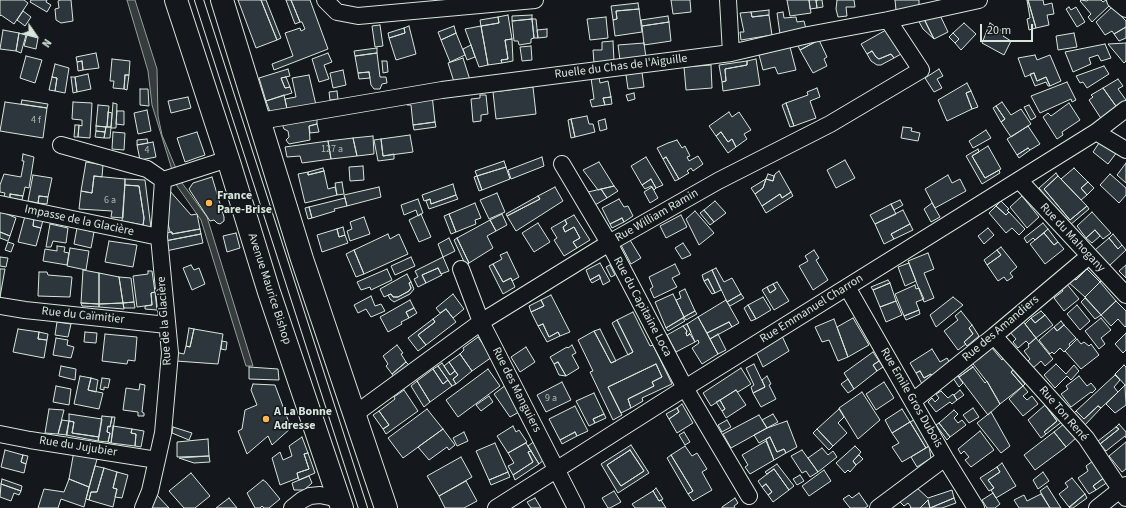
<!DOCTYPE html>
<html>
<head>
<meta charset="utf-8">
<style>
	body { margin:0 }
	#map { position:relative; width:1126px; height:508px; overflow:hidden; background:#14181c; font-family:"Source Sans 3",sans-serif }
	canvas { display:block }
	.north { position:absolute; left:16px; top:16px; width:40px; height:40px; -webkit-text-stroke:3px #14181c; paint-order:stroke; rotate:124deg; font-size:11px; font-weight:700; line-height:16px; text-align:center; color:#d8e6dc }
	.north::after { content:''; display:block; margin:auto; width:14px; height:18px; background:#d8e6dc; clip-path:polygon(50% 0,100% 100%,50% 72%,0 100%) }
	.scale { position:absolute; left:980px; top:24px; width:53px; height:18px; box-sizing:border-box; border:2px solid #d8e6dc; border-top:0; padding-left:5px; font-size:12px; line-height:14px; white-space:nowrap; color:#d8e6dc; -webkit-text-stroke:3px #14181c; paint-order:stroke }
</style>
</head>
<body>
<div id="map">
<canvas width="1126" height="508"></canvas>
<div class="north">N</div>
<div class="scale">20 m</div>
</div>
<script>
const g = document.querySelector('canvas').getContext('2d');
g.lineJoin = 'round';
function fill(path, color) { g.fillStyle = color; g.fill(path, 'evenodd'); }
const toPath = rows => new Path2D(rows.map(r => 'M' + r).join(''));
function strokePath(path, color, width, dash) { g.strokeStyle = color; g.lineWidth = width; g.lineCap = dash ? 'butt' : 'round'; g.setLineDash(dash || []); g.stroke(path); }
function write(font, color, halo, rows, align = 'center') {
  g.font = font + ' "Source Sans 3",sans-serif'; g.lineWidth = 3; g.setLineDash([]); g.textBaseline = 'middle'; g.strokeStyle = halo; g.fillStyle = color; for (const [text, x, y, turn = 0] of rows) {
    g.save(); g.translate(x, y); g.rotate((+turn || 0) * Math.PI / 180); g.textAlign = isNaN(turn) ? turn : align; if (halo) g.strokeText(text, 0, 0); g.fillText(text, 0, 0); g.restore();
  }
}
const water = toPath([
	[127,0,135,0,157,69,158,116,162,135,182,183,207,217,253,366,246,366,201,220,177,186,152,105,148,71,127,0]
]);
fill(water, '#363b3e');
strokePath(water, '#939e99', 1);
const building = toPath([
	[0,0,24,0,28,3,14,24,1,15,0,16,0,0],
	[31,0,47,0,46,2,51,5,47,12,30,2,31,0],
	[60,0,71,0,73,21,61,23,56,20,55,9,59,8,58,1,60,0],
	[238,0,261,0,277,40,256,48,238,0],
	[261,0,266,0,281,38,277,40,261,0],
	[286,0,291,0,300,22,295,24,286,0],
	[291,0,310,0,328,49,274,70,272,64,293,56,285,33,300,28,301,31,305,29,302,22,300,22,291,0],
	[671,0,690,0,691,12,673,14,671,0],
	[787,0,809,0,811,13,790,16,787,0],
	[809,0,818,0,816,0,817,8,810,9,809,0],
	[816,0,822,0,823,7,817,8,816,0],
	[837,0,854,0,855,7,846,7,847,16,838,17,836,9,837,0],
	[895,0,919,0,919,10,896,10,895,0],
	[1027,0,1028,0,1036,28,1029,30,1027,19,1030,18,1027,0],
	[1028,0,1043,0,1044,5,1052,3,1054,14,1047,15,1049,25,1036,28,1028,0],
	[1081,0,1087,1,1088,0,1101,0,1103,2,1106,0,1110,5,1092,22,1088,17,1091,14,1080,1,1081,0],
	[638,3,639,9,616,11,617,19,613,20,611,6,638,3],
	[1069,7,1071,10,1076,7,1085,22,1077,27,1066,9,1069,7],
	[1112,7,1126,21,1126,27,1114,34,1112,31,1105,35,1096,22,1112,7],
	[639,9,642,32,615,36,613,20,617,19,616,11,639,9],
	[769,10,769,15,752,17,751,12,769,10],
	[23,11,31,17,25,26,17,20,23,11],
	[751,12,752,17,769,15,772,35,741,40,740,32,744,32,740,13,751,12],
	[783,12,784,18,796,17,797,22,804,21,806,29,780,34,777,13,783,12],
	[939,13,948,32,934,39,923,17,939,13],
	[508,15,512,39,505,40,508,59,501,60,502,63,488,65,481,26,499,23,498,17,508,15],
	[532,15,532,19,512,21,512,16,532,15],
	[668,16,669,22,642,26,641,20,668,16],
	[498,17,499,23,481,26,480,20,498,17],
	[606,17,608,38,590,40,587,19,606,17],
	[923,17,934,39,923,29,917,18,923,17],
	[532,19,534,38,531,39,531,43,519,45,518,41,514,41,512,21,532,19],
	[532,19,536,19,538,38,534,38,532,19],
	[669,22,671,41,644,45,642,26,669,22],
	[964,23,976,34,961,50,955,43,959,39,953,33,964,23],
	[990,23,1005,33,1003,36,1011,41,1004,55,982,43,990,23],
	[380,25,383,46,375,47,372,26,380,25],
	[409,26,416,54,396,60,389,38,405,33,404,28,409,26],
	[454,26,456,33,441,40,438,32,454,26],
	[481,26,488,65,479,67,465,29,481,26],
	[1126,27,1126,38,1119,41,1114,34,1126,27],
	[404,28,405,33,389,38,388,33,404,28],
	[547,29,547,37,538,38,537,30,547,29],
	[3,30,19,33,16,51,0,49,3,30],
	[886,30,901,54,894,58,891,54,879,59,876,57,872,51,867,54,861,44,886,30],
	[19,33,26,35,21,53,16,51,19,33],
	[456,33,465,55,450,62,441,40,456,33],
	[953,33,959,39,955,43,949,37,953,33],
	[1074,33,1077,47,1058,50,1056,36,1074,33],
	[27,35,38,38,36,49,24,46,27,35],
	[512,39,513,61,502,63,501,60,508,59,505,40,512,39],
	[819,40,827,57,824,59,827,66,813,73,800,50,819,40],
	[819,40,800,50,797,44,819,40],
	[613,41,614,61,594,63,593,50,602,50,602,42,613,41],
	[644,43,646,58,620,60,618,45,644,43],
	[1126,43,1126,61,1124,63,1108,44,1126,43],
	[1105,44,1111,58,1101,61,1098,55,1089,58,1091,64,1073,72,1065,52,1105,44],
	[471,45,475,57,467,60,463,49,471,45],
	[531,46,532,60,522,61,520,47,531,46],
	[790,47,796,70,778,74,775,67,763,70,759,55,790,47],
	[377,48,377,53,355,56,354,51,377,48],
	[872,51,876,57,879,59,891,54,894,58,881,65,877,65,871,61,867,54,872,51],
	[96,53,99,68,83,70,82,61,77,62,76,57,96,53],
	[328,53,332,62,324,65,329,79,319,82,312,59,328,53],
	[377,53,380,77,386,77,387,83,382,84,380,89,374,89,371,85,369,72,358,73,355,56,377,53],
	[1035,55,1037,60,1050,55,1061,81,1050,86,1046,77,1037,81,1034,73,1025,77,1018,58,1035,55],
	[26,56,42,60,35,83,20,78,26,56],
	[463,58,470,80,455,85,448,63,463,58],
	[112,59,130,61,129,75,125,75,124,89,113,88,114,81,110,81,112,59],
	[756,59,760,85,723,91,722,82,726,81,725,69,747,65,747,61,756,59],
	[82,61,83,70,78,71,77,62,82,61],
	[382,61,387,61,388,72,383,73,382,61],
	[747,61,747,65,725,69,726,81,722,82,719,65,747,61],
	[55,64,69,68,65,93,55,91,57,78,52,77,55,64],
	[711,65,712,88,686,90,684,67,711,65],
	[1104,66,1109,74,1087,88,1083,82,1080,83,1076,76,1104,66],
	[288,69,290,76,281,78,285,88,290,87,292,93,266,101,259,78,288,69],
	[939,69,943,76,937,79,942,88,934,92,925,78,939,69],
	[343,70,346,85,333,88,330,73,343,70],
	[369,72,370,78,359,79,358,73,369,72],
	[642,72,644,87,628,89,626,75,642,72],
	[1034,73,1037,81,1046,77,1050,86,1048,86,1046,82,1035,86,1030,74,1034,73],
	[88,74,91,89,77,92,75,77,88,74],
	[125,75,129,75,127,90,124,89,125,75],
	[309,75,316,105,287,109,285,99,296,97,292,78,309,75],
	[52,77,57,78,55,91,49,90,52,77],
	[71,77,75,77,77,92,73,93,71,77],
	[286,77,290,87,285,88,281,78,286,77],
	[599,77,600,83,608,81,611,97,603,98,605,105,592,107,590,100,594,99,591,78,599,77],
	[1118,79,1123,86,1118,89,1126,100,1126,103,1118,109,1103,88,1118,79],
	[1067,82,1076,100,1072,102,1071,99,1040,113,1031,96,1067,82],
	[967,83,971,91,966,93,972,109,947,121,938,100,967,83],
	[533,87,536,114,496,119,493,92,533,87],
	[817,88,820,97,810,101,816,118,794,126,786,103,808,95,807,92,817,88],
	[1103,88,1118,109,1102,120,1089,100,1093,97,1091,95,1103,88],
	[140,89,148,89,149,106,140,105,140,89],
	[337,91,338,99,330,100,329,92,337,91],
	[971,91,978,107,972,109,966,93,971,91],
	[634,93,635,99,628,101,626,95,634,93],
	[284,95,287,109,270,112,266,101,284,95],
	[432,95,435,122,413,125,411,105,407,105,406,99,432,95],
	[480,95,486,95,488,114,481,115,481,121,473,122,471,99,480,98,480,95],
	[188,97,191,108,171,113,168,101,188,97],
	[611,97,612,104,605,105,603,98,611,97],
	[22,100,48,104,47,108,21,104,22,100],
	[5,102,47,108,43,138,0,131,5,102],
	[73,102,92,103,90,138,78,137,79,125,82,126,82,120,72,119,73,102],
	[1002,102,1011,115,1021,109,1031,124,1011,137,1001,122,1005,119,996,106,1002,102],
	[113,103,117,104,116,128,111,128,113,103],
	[786,103,794,126,790,127,782,105,786,103],
	[1069,103,1080,120,1062,132,1063,135,1057,139,1043,117,1048,113,1051,116,1069,103],
	[98,105,109,106,107,127,96,126,98,105],
	[1029,105,1036,117,1031,120,1024,107,1029,105],
	[996,106,1005,119,1001,122,993,108,996,106],
	[147,110,151,131,138,134,134,113,147,110],
	[117,111,124,111,124,125,116,124,117,111],
	[108,112,112,113,111,127,107,127,108,112],
	[729,112,732,117,739,112,751,130,744,134,747,139,736,147,732,139,728,142,721,132,716,136,709,126,729,112],
	[587,116,589,124,593,124,595,132,575,137,571,119,587,116],
	[317,118,317,124,309,126,310,140,289,144,286,140,289,137,288,131,284,129,282,124,317,118],
	[571,119,575,137,571,138,568,120,571,119],
	[605,119,607,129,600,131,598,121,605,119],
	[435,122,436,127,414,130,413,125,435,122],
	[317,124,319,132,310,133,309,126,317,124],
	[75,125,79,125,78,137,74,137,75,125],
	[96,126,106,127,105,132,96,131,96,126],
	[1028,126,1040,144,1030,150,1028,148,1017,155,1007,139,1028,126],
	[106,127,111,127,110,138,104,138,106,127],
	[903,127,912,128,911,131,920,133,918,141,901,138,903,127],
	[986,130,991,138,973,148,969,141,986,130],
	[96,131,105,132,104,138,95,137,96,131],
	[113,132,125,133,124,150,112,149,113,132],
	[197,132,205,155,185,162,177,138,197,132],
	[721,132,728,142,732,139,736,147,728,153,716,136,721,132],
	[410,135,413,152,383,156,381,139,410,135],
	[373,136,374,154,357,156,353,138,373,136],
	[353,138,357,156,331,159,328,141,353,138],
	[147,139,148,143,137,145,137,140,147,139],
	[381,139,383,156,394,154,394,159,378,161,374,140,381,139],
	[677,140,682,148,685,146,690,156,687,157,689,161,698,156,703,164,693,171,691,168,687,171,689,173,679,179,666,157,663,159,657,148,668,143,677,140],
	[1101,140,1117,152,1108,164,1093,152,1101,140],
	[328,141,331,159,302,163,300,156,287,157,285,147,328,141],
	[153,142,156,157,140,160,137,145,153,142],
	[988,146,1001,169,985,178,972,156,988,146],
	[1028,148,1030,150,1019,158,1017,155,1028,148],
	[978,149,979,152,972,156,985,178,999,170,1000,173,982,184,966,156,978,149],
	[23,154,34,157,29,188,25,187,23,196,10,194,10,198,4,197,5,193,0,192,0,185,4,174,21,177,24,161,22,161,23,154],
	[542,157,544,166,511,179,508,170,542,157],
	[646,157,663,185,656,188,651,179,642,185,631,166,646,157],
	[666,157,679,179,675,181,663,159,666,157],
	[845,160,855,178,836,188,827,170,845,160],
	[504,161,506,167,477,176,475,171,504,161],
	[86,162,103,165,102,177,94,176,92,193,81,191,86,162],
	[599,162,614,186,598,190,583,170,599,162],
	[1126,163,1126,183,1117,175,1126,163],
	[363,166,364,180,350,181,349,167,363,166],
	[506,167,510,179,482,190,477,176,506,167],
	[323,168,324,171,308,175,308,172,323,168],
	[1074,168,1088,182,1081,188,1087,195,1081,200,1061,179,1074,168],
	[324,171,328,189,335,187,337,195,305,203,298,174,308,172,308,175,324,171],
	[779,171,791,192,782,198,780,194,762,206,755,194,763,188,766,179,773,181,775,174,779,171],
	[1056,173,1058,176,1044,189,1070,220,1087,206,1089,209,1070,225,1039,188,1056,173],
	[768,174,774,176,773,181,766,179,768,174],
	[1110,174,1126,188,1126,195,1119,203,1100,185,1110,174],
	[33,175,52,178,48,197,39,196,38,203,28,201,33,175],
	[948,175,952,183,960,179,966,191,935,208,925,189,948,175],
	[94,176,125,179,123,218,111,217,112,211,79,209,81,191,92,193,94,176],
	[477,176,482,190,479,191,474,177,477,176],
	[1058,176,1087,206,1070,220,1044,189,1058,176],
	[212,177,224,217,224,221,220,224,217,223,214,220,210,221,189,189,193,183,212,177],
	[125,179,145,180,151,228,143,226,144,218,139,186,125,185,125,179],
	[651,179,656,188,654,190,651,186,645,189,642,185,651,179],
	[766,179,763,188,755,194,751,188,766,179],
	[342,182,344,194,337,195,335,183,342,182],
	[1088,182,1094,188,1087,195,1081,188,1088,182],
	[453,184,456,195,431,204,430,199,424,201,422,195,453,184],
	[125,185,139,186,144,218,143,225,122,221,125,185],
	[614,186,618,191,607,198,601,189,614,186],
	[379,187,381,197,347,206,344,195,379,187],
	[555,187,563,201,516,231,507,216,540,199,538,196,555,187],
	[652,187,658,198,650,203,644,192,652,187],
	[601,189,607,198,595,205,588,192,601,189],
	[169,190,191,215,197,214,200,229,172,234,172,232,170,232,164,207,169,190],
	[791,192,793,196,766,213,762,206,780,194,782,198,791,192],
	[497,193,505,212,489,219,480,200,497,193],
	[10,194,23,196,22,200,10,198,10,194],
	[456,195,458,199,429,209,426,201,430,199,431,204,456,195],
	[39,196,48,197,47,204,38,203,39,196],
	[538,196,540,199,507,216,506,214,538,196],
	[1022,196,1039,217,1027,228,1010,207,1022,196],
	[345,198,347,206,334,209,335,211,312,218,309,207,345,198],
	[418,199,423,213,418,216,416,210,404,215,401,205,418,199],
	[619,199,624,207,628,206,633,216,624,222,622,218,610,224,602,208,619,199],
	[900,200,903,205,894,210,891,204,900,200],
	[715,201,726,213,714,222,704,210,715,201],
	[1001,201,1009,209,1007,210,1009,212,1006,215,996,206,1001,201],
	[475,203,481,218,475,220,476,224,456,232,449,214,475,203],
	[932,203,940,217,931,222,924,209,932,203],
	[891,204,896,214,875,224,870,215,891,204],
	[996,206,1006,215,1009,212,1025,229,1019,235,1012,228,1006,233,989,213,996,206],
	[309,207,312,218,308,219,305,208,309,207],
	[704,210,714,222,710,225,700,213,704,210],
	[903,210,910,224,891,234,894,239,884,244,875,224,903,210],
	[0,211,16,218,10,236,0,232,0,211],
	[695,211,714,233,699,245,686,219,695,211],
	[1092,212,1111,233,1103,239,1095,230,1086,238,1077,226,1092,212],
	[421,214,431,237,419,242,409,220,421,214],
	[449,214,456,232,451,234,444,216,449,214],
	[502,214,507,225,496,231,490,220,502,214],
	[574,215,590,240,577,248,573,242,580,238,574,227,565,232,563,227,567,224,565,220,574,215],
	[681,215,687,227,666,238,660,226,681,215],
	[25,216,34,218,33,226,41,228,36,246,18,242,25,216],
	[364,217,370,234,350,241,347,231,352,229,350,222,364,217],
	[34,218,43,220,41,228,33,226,34,218],
	[622,218,624,222,612,228,610,224,622,218],
	[490,220,496,231,487,236,493,248,469,263,457,238,490,220],
	[565,220,567,224,563,227,565,232,574,227,580,238,573,242,577,248,564,256,554,240,557,238,551,228,565,220],
	[538,223,550,242,534,252,522,233,538,223],
	[1043,223,1048,229,1035,240,1033,238,1027,243,1024,238,1043,223],
	[50,224,68,228,66,243,53,241,51,247,46,247,50,224],
	[910,224,913,230,894,239,891,234,910,224],
	[343,227,345,235,339,237,337,229,343,227],
	[77,228,94,232,91,248,74,244,77,228],
	[988,228,994,235,984,244,978,236,988,228],
	[200,229,201,234,165,241,164,233,172,232,172,234,200,229],
	[337,229,339,237,345,235,348,243,322,252,317,235,337,229],
	[1048,229,1058,242,1054,245,1044,233,1048,229],
	[1095,230,1100,236,1092,243,1086,238,1095,230],
	[0,232,10,236,8,241,0,238,0,232],
	[236,233,240,248,227,252,223,236,236,233],
	[1044,233,1054,245,1058,242,1064,249,1045,264,1030,244,1044,233],
	[201,234,203,243,166,251,165,241,201,234],
	[388,234,390,239,399,234,408,254,364,274,354,250,388,234],
	[1113,234,1122,245,1118,249,1109,238,1113,234],
	[449,238,455,251,443,257,438,244,449,238],
	[457,238,469,263,466,266,454,240,457,238],
	[1109,238,1118,249,1122,245,1126,250,1109,266,1095,250,1109,238],
	[630,240,641,258,631,264,621,245,630,240],
	[109,241,137,245,133,267,105,262,109,241],
	[8,242,14,244,11,252,5,250,8,242],
	[683,243,691,255,682,259,675,248,683,243],
	[57,246,65,247,64,252,69,253,67,265,43,261,45,249,57,251,57,246],
	[1001,247,1017,267,1010,273,1013,277,1007,281,1004,277,998,281,987,265,1001,255,997,250,1001,247],
	[70,248,89,251,86,270,67,266,70,248],
	[354,250,364,274,356,277,346,254,354,250],
	[814,250,819,258,816,260,828,280,813,290,799,266,808,261,805,256,814,250],
	[997,250,1001,255,987,265,984,260,997,250],
	[507,252,519,277,512,281,511,278,503,282,493,264,502,259,500,255,507,252],
	[928,253,934,269,924,273,934,298,924,302,908,261,928,253],
	[0,257,8,258,6,267,0,266,0,257],
	[411,257,415,266,395,275,391,266,411,257],
	[443,257,449,271,441,274,438,268,422,275,426,283,418,287,414,279,418,277,415,271,443,257],
	[600,263,610,281,603,285,599,275,590,280,586,270,600,263],
	[909,263,916,281,905,286,898,267,909,263],
	[1087,263,1103,279,1100,282,1087,269,1076,280,1072,277,1087,263],
	[493,264,503,282,511,278,515,287,503,294,489,266,493,264],
	[675,264,680,274,672,278,677,287,654,298,650,289,653,287,649,277,675,264],
	[191,265,194,270,199,268,205,284,192,290,183,268,191,265],
	[610,265,615,275,611,277,606,267,610,265],
	[1126,265,1126,278,1119,271,1126,265],
	[438,268,442,275,426,283,422,275,438,268],
	[716,268,724,282,732,278,741,294,727,302,712,270,716,268],
	[0,269,5,269,0,297,0,269],
	[387,269,392,280,371,290,370,287,361,290,357,282,387,269],
	[1087,269,1100,282,1085,297,1067,281,1072,277,1076,280,1087,269],
	[83,270,99,273,99,304,81,303,83,270],
	[712,270,721,290,715,293,708,279,704,281,702,275,712,270],
	[148,271,152,271,155,292,151,293,152,305,137,307,133,276,148,274,148,271],
	[39,272,47,272,48,275,72,277,70,297,38,296,39,272],
	[99,273,119,277,123,303,99,304,99,273],
	[407,274,411,282,409,283,411,288,409,291,398,297,393,297,391,294,384,297,380,289,407,274],
	[599,275,601,278,592,283,590,280,599,275],
	[119,277,131,278,134,302,123,303,119,277],
	[708,279,715,293,712,294,704,281,708,279],
	[888,280,890,283,873,290,871,287,888,280],
	[411,282,414,289,410,294,394,302,390,299,388,295,391,294,393,297,398,297,409,291,411,288,409,283,411,282],
	[777,282,789,301,774,310,762,290,767,287,770,293,776,289,773,284,777,282],
	[1100,282,1116,301,1101,315,1085,297,1100,282],
	[890,283,896,301,880,307,873,290,890,283],
	[1066,283,1079,299,1064,311,1054,298,1063,291,1060,287,1066,283],
	[773,284,776,289,770,293,767,287,773,284],
	[915,285,916,289,919,288,924,299,916,302,919,310,904,316,895,294,915,285],
	[685,289,695,311,684,317,676,300,681,298,679,292,685,289],
	[155,292,157,310,145,309,145,306,152,305,151,293,155,292],
	[453,294,464,309,453,318,446,309,440,313,436,308,453,294],
	[673,294,684,317,666,328,655,302,673,294],
	[741,294,744,298,730,306,727,302,741,294],
	[551,295,570,332,560,336,558,332,549,337,543,324,538,326,531,312,544,306,541,300,551,295],
	[371,296,375,306,381,304,385,311,371,317,366,309,358,313,354,305,371,296],
	[763,297,771,310,756,319,748,305,763,297],
	[953,297,963,305,936,327,930,315,953,297],
	[1085,298,1101,315,1095,319,1081,302,1085,298],
	[410,300,414,308,406,312,409,318,401,322,402,324,388,332,380,317,410,300],
	[541,300,544,306,531,312,529,306,541,300],
	[726,300,739,323,732,327,729,322,707,333,698,317,726,300],
	[896,301,902,315,886,322,880,307,896,301],
	[1116,301,1126,311,1126,326,1125,327,1118,319,1111,326,1101,315,1116,301],
	[134,302,135,308,124,308,123,303,134,302],
	[81,303,99,304,99,307,82,306,81,303],
	[123,303,124,309,99,307,99,304,123,303],
	[748,305,756,319,751,321,744,308,748,305],
	[1077,305,1090,321,1080,330,1067,314,1077,305],
	[414,308,417,313,409,318,406,312,414,308],
	[446,309,456,322,426,345,418,335,435,322,433,319,446,309],
	[919,310,920,314,906,320,904,316,919,310],
	[695,311,697,314,686,320,684,317,695,311],
	[961,311,972,325,969,328,973,334,964,342,966,344,958,350,944,331,958,320,955,316,961,311],
	[1041,311,1045,315,1035,323,1031,318,1041,311],
	[633,312,650,346,653,345,672,384,642,398,643,401,631,408,628,399,654,386,652,382,662,377,656,364,608,387,622,415,613,420,590,372,593,371,578,340,594,331,611,363,633,352,617,320,633,312],
	[1045,315,1053,325,1036,338,1025,324,1031,318,1035,323,1045,315],
	[698,317,718,354,702,364,692,348,699,343,698,340,695,342,687,324,698,317],
	[683,318,685,321,668,331,666,328,683,318],
	[853,318,869,345,848,357,837,327,853,318],
	[1101,318,1111,330,1101,338,1105,344,1099,349,1085,331,1101,318],
	[433,319,435,322,418,335,426,345,418,351,408,338,433,319],
	[834,319,848,357,838,361,829,340,822,342,815,327,834,319],
	[617,320,633,352,628,355,612,323,617,320],
	[1022,320,1036,338,1029,344,1026,341,1018,348,1013,342,1016,339,1009,331,1022,320],
	[1061,321,1064,325,1057,331,1054,327,1061,321],
	[57,322,71,324,68,337,55,335,57,322],
	[729,322,732,327,710,339,707,333,729,322],
	[543,324,549,337,558,332,560,336,547,342,538,326,543,324],
	[687,324,691,332,687,336,686,333,687,331,683,326,687,324],
	[972,325,979,336,967,346,964,342,973,334,969,328,972,325],
	[1064,325,1076,338,1069,344,1070,346,1064,352,1060,348,1054,354,1052,352,1050,354,1039,340,1054,327,1057,331,1064,325],
	[683,326,687,331,686,333,687,336,690,334,695,342,676,352,667,335,683,326],
	[189,328,194,329,190,347,186,346,189,328],
	[18,329,39,332,38,339,47,340,44,358,13,352,18,329],
	[194,329,223,334,218,364,176,361,175,352,184,354,186,346,190,347,194,329],
	[600,329,616,361,611,363,594,331,600,329],
	[39,332,48,334,47,340,38,339,39,332],
	[85,332,97,333,96,343,84,342,85,332],
	[1126,333,1126,350,1123,353,1115,344,1126,333],
	[105,334,137,337,135,361,128,360,127,364,102,361,105,334],
	[718,334,726,350,718,354,710,339,718,334],
	[782,336,789,351,763,367,756,352,782,336],
	[478,337,492,357,472,371,460,354,464,350,463,348,478,337],
	[56,338,68,340,67,345,74,347,71,358,53,355,56,338],
	[1036,338,1053,359,1045,366,1041,361,1033,368,1028,361,1030,359,1024,351,1029,347,1028,345,1036,338],
	[1077,339,1081,344,1084,342,1089,346,1091,344,1099,355,1081,369,1065,351,1077,339],
	[222,341,227,342,226,350,221,349,222,341],
	[397,345,403,353,401,354,406,362,392,374,386,366,388,364,383,356,397,345],
	[572,345,576,353,572,355,579,368,566,376,558,362,554,364,550,357,567,347,568,348,572,345],
	[526,347,535,362,520,372,511,357,526,347],
	[992,348,1002,360,1004,357,1015,369,1011,372,1023,386,1000,404,988,383,970,360,975,356,978,360,992,348],
	[932,349,940,362,947,358,951,365,932,378,931,374,924,378,920,371,916,373,910,363,932,349],
	[873,352,879,361,873,365,877,371,854,389,844,373,873,352],
	[460,354,472,371,456,384,453,379,458,375,449,362,460,354],
	[879,361,883,367,877,371,873,365,879,361],
	[406,362,409,365,394,377,392,374,406,362],
	[449,362,455,371,450,375,444,366,449,362],
	[558,362,566,376,559,375,554,364,558,362],
	[442,363,450,375,455,371,458,375,453,379,456,384,452,386,438,366,442,363],
	[656,364,662,377,652,382,654,386,628,399,631,408,621,413,608,387,656,364],
	[754,364,765,387,753,393,751,387,754,385,746,368,754,364],
	[970,364,973,367,959,377,957,375,970,364],
	[1056,364,1066,374,1074,365,1079,371,1071,380,1067,376,1055,388,1044,375,1056,364],
	[1124,365,1126,367,1126,386,1115,374,1124,365],
	[61,366,76,369,75,380,59,376,61,366],
	[438,366,448,380,443,384,433,369,438,366],
	[249,367,278,369,279,380,249,379,249,367],
	[973,367,985,383,987,381,988,383,1000,404,988,415,959,377,973,367],
	[741,368,751,384,738,392,736,390,711,406,703,393,741,368],
	[433,369,443,384,448,380,452,386,430,402,417,381,433,369],
	[488,369,500,386,458,417,446,400,488,369],
	[1013,370,1025,384,1023,386,1011,372,1013,370],
	[920,371,924,378,931,374,932,378,922,384,916,373,920,371],
	[957,375,963,383,959,387,953,378,957,375],
	[1115,375,1120,380,1114,387,1118,392,1101,408,1098,406,1084,419,1076,411,1115,375],
	[80,376,91,378,88,390,103,393,99,409,74,404,80,376],
	[767,376,771,384,769,385,776,399,761,407,753,393,765,387,762,380,767,376],
	[1079,376,1087,386,1091,383,1096,389,1092,393,1091,392,1071,407,1061,394,1068,389,1066,386,1079,376],
	[91,378,98,380,96,392,88,390,91,378],
	[102,378,110,379,108,388,104,387,104,390,100,389,102,378],
	[848,379,854,389,848,393,841,384,848,379],
	[417,381,430,402,424,407,411,386,417,381],
	[562,382,571,400,546,412,537,395,562,382],
	[884,382,894,398,876,410,866,394,884,382],
	[140,384,145,385,142,412,144,413,144,416,138,416,138,412,123,410,126,388,139,390,140,384],
	[253,384,275,385,291,428,272,445,268,436,247,454,238,431,242,429,245,410,257,405,251,390,253,384],
	[506,385,519,412,510,417,494,394,506,385],
	[1125,385,1126,405,1115,413,1106,404,1125,385],
	[56,386,71,389,69,405,53,402,56,386],
	[1023,386,1028,392,1023,396,1027,400,1032,396,1038,404,1023,416,1009,399,1023,386],
	[404,390,418,411,386,434,383,429,389,425,379,411,395,399,394,397,404,390],
	[736,390,746,405,726,418,722,411,725,409,720,400,736,390],
	[960,390,964,395,957,400,954,395,960,390],
	[941,391,948,398,953,394,957,400,952,404,950,402,936,412,928,402,932,398,935,402,939,398,936,394,941,391],
	[862,392,880,420,858,439,839,408,862,392],
	[594,393,604,414,593,419,595,423,589,426,576,401,594,393],
	[489,396,493,402,481,411,476,405,489,396],
	[720,400,725,409,722,411,716,402,720,400],
	[1047,403,1063,421,1046,434,1044,432,1057,421,1045,405,1047,403],
	[682,404,693,423,677,433,669,419,679,412,677,408,682,404],
	[1045,405,1057,421,1044,432,1046,434,1041,438,1028,420,1045,405],
	[575,406,588,431,577,436,575,432,560,440,549,419,575,406],
	[1098,406,1101,408,1084,426,1073,414,1076,411,1084,419,1098,406],
	[677,408,679,412,669,419,666,414,677,408],
	[973,408,979,417,969,423,963,415,973,408],
	[49,409,64,410,58,434,45,433,49,409],
	[427,409,443,429,403,458,388,438,427,409],
	[839,409,844,417,838,423,847,433,833,446,817,429,839,409],
	[902,409,910,422,892,433,885,420,902,409],
	[954,410,958,414,954,418,958,423,962,420,966,425,950,437,939,423,954,410],
	[379,411,389,425,383,429,373,415,379,411],
	[991,412,1010,446,1001,453,977,423,991,412],
	[69,414,102,419,99,437,72,433,74,422,69,421,69,414],
	[604,414,606,418,595,423,593,419,604,414],
	[773,414,778,422,767,428,762,420,773,414],
	[759,415,767,428,731,448,723,434,759,415],
	[102,416,112,417,110,427,108,426,107,432,110,433,108,442,98,441,102,416],
	[112,417,115,417,111,443,108,442,110,433,107,432,108,426,110,427,112,417],
	[62,420,69,421,67,435,58,434,62,420],
	[727,420,731,427,722,432,718,425,727,420],
	[914,420,929,446,926,448,910,422,914,420],
	[69,421,74,422,72,433,99,437,98,441,66,435,69,421],
	[787,421,797,447,786,453,784,449,777,452,770,437,759,443,754,435,767,428,787,421],
	[910,422,926,448,902,462,892,447,899,443,892,433,910,422],
	[939,423,950,437,947,440,936,425,939,423],
	[1065,423,1077,437,1066,447,1054,432,1065,423],
	[1119,424,1126,432,1126,438,1125,436,1106,451,1100,444,1119,429,1116,427,1119,424],
	[113,426,132,429,131,433,136,434,135,446,111,443,113,426],
	[513,426,516,432,519,430,527,442,508,453,497,436,513,426],
	[173,427,192,433,189,440,172,433,173,427],
	[1116,427,1119,429,1100,444,1098,441,1116,427],
	[132,429,144,431,141,447,135,446,136,434,131,433,132,429],
	[443,429,455,445,449,450,447,447,429,460,418,447,443,429],
	[817,429,833,446,829,450,813,433,817,429],
	[980,431,994,450,971,467,965,460,969,457,964,451,961,454,958,449,980,431],
	[464,432,468,441,457,446,453,438,464,432],
	[575,432,577,436,562,444,560,440,575,432],
	[684,432,690,442,685,445,679,435,684,432],
	[1054,432,1066,447,1035,470,1024,455,1054,432],
	[302,437,308,453,304,454,309,469,297,473,298,478,280,485,272,458,280,452,283,460,292,456,289,446,302,437],
	[770,437,777,452,784,449,786,453,774,460,766,439,770,437],
	[208,439,209,456,177,457,177,442,208,439],
	[536,440,545,459,539,464,528,446,536,440],
	[766,441,774,460,750,474,745,467,748,465,742,455,766,441],
	[1126,442,1126,469,1122,472,1109,456,1126,442],
	[495,443,508,472,489,480,476,451,495,443],
	[526,443,531,451,528,452,533,462,513,475,508,466,514,463,508,453,526,443],
	[631,445,649,473,618,493,601,464,631,445],
	[630,450,644,471,621,486,607,465,630,450],
	[685,446,692,456,697,453,707,469,702,472,712,490,693,501,688,494,693,491,671,455,685,446],
	[855,446,861,452,853,461,856,465,850,472,848,470,845,473,836,463,855,446],
	[929,446,931,458,917,467,911,457,929,446],
	[822,448,828,455,833,451,837,457,818,472,808,458,822,448],
	[5,450,23,455,21,462,26,464,24,473,1,467,5,450],
	[630,450,644,471,621,486,607,465,630,450],
	[802,450,818,472,810,477,806,471,802,473,791,456,802,450],
	[74,451,98,456,89,487,69,479,74,451],
	[531,451,539,464,515,480,513,475,533,462,528,452,531,451],
	[308,453,315,473,299,480,297,473,309,469,304,454,308,453],
	[23,455,28,456,26,464,21,462,23,455],
	[671,455,693,491,688,494,667,458,671,455],
	[859,455,863,459,856,465,853,461,859,455],
	[209,456,210,462,194,463,179,458,209,456],
	[461,457,472,477,439,496,427,476,461,457],
	[1093,461,1105,477,1093,486,1096,490,1089,494,1078,478,1088,471,1086,466,1093,461],
	[1002,463,1016,486,996,498,991,490,994,488,988,480,1000,472,997,467,1002,463],
	[777,464,794,486,789,490,774,469,767,474,765,472,777,464],
	[95,466,104,468,97,492,91,492,89,500,86,499,95,466],
	[997,467,1000,472,988,480,994,488,989,491,980,478,997,467],
	[104,468,117,472,113,488,117,489,113,507,89,500,91,492,97,492,104,468],
	[774,469,789,490,773,502,768,495,772,492,766,484,762,487,758,481,774,469],
	[824,470,831,481,809,496,802,486,824,470],
	[117,472,128,475,122,498,115,497,117,489,113,488,117,472],
	[508,472,510,477,491,485,489,480,508,472],
	[1043,472,1049,481,1038,489,1033,480,1043,472],
	[191,473,210,496,195,508,184,508,169,491,191,473],
	[800,475,804,481,797,485,793,479,800,475],
	[309,476,312,483,304,490,294,490,292,483,309,476],
	[1105,477,1108,482,1096,490,1093,486,1105,477],
	[1072,478,1085,494,1069,507,1059,494,1068,487,1065,483,1072,478],
	[2,479,22,486,21,491,1,484,2,479],
	[69,479,89,487,84,507,61,499,58,508,38,508,44,489,64,492,69,479],
	[263,480,266,482,280,499,269,508,264,508,262,506,260,508,255,508,247,493,263,480],
	[466,481,477,501,464,508,445,508,439,496,466,481],
	[1,484,21,491,19,495,14,493,11,501,0,497,1,484],
	[766,484,772,492,768,495,762,487,766,484],
	[1047,486,1061,508,1050,508,1040,491,1047,486],
	[916,487,928,498,952,490,954,498,930,508,928,500,920,508,910,508,911,507,908,503,904,506,900,502,916,487],
	[656,488,663,499,659,501,653,491,656,488],
	[614,491,621,502,610,508,608,508,602,498,614,491],
	[653,491,659,501,661,500,666,508,635,508,632,504,653,491],
	[859,493,868,506,865,508,850,508,843,499,849,495,852,498,859,493],
	[993,493,1000,504,995,508,987,508,982,500,993,493],
	[156,494,169,508,150,508,156,494],
	[1041,494,1050,508,1019,508,1014,500,1024,495,1027,501,1041,494],
	[1085,494,1087,498,1073,508,1069,508,1085,494],
	[229,498,237,508,216,508,229,498],
	[535,498,541,508,531,508,527,502,535,498],
	[735,498,738,503,734,506,735,508,722,508,722,507,735,498],
	[954,498,956,503,942,508,930,508,954,498],
	[928,500,930,508,920,508,928,500]
]);
fill(building, '#2c363c');
strokePath(building, '#d8e6dc', 1);
const service = toPath([
	[199,0,363,508]
]);
const minor = toPath([
	[325,0,337,12,358,16,535,0],
	[728,0,731,53],
	[1115,0,1126,9],
	[260,121,442,90,731,53,808,35,888,20,979,0],
	[1096,132,1126,150],
	[61,145,147,169,163,180],
	[562,164,609,243,685,388,749,496],
	[1019,180,1126,295],
	[0,204,159,237],
	[461,269,481,322,576,508],
	[847,287,945,458,976,508],
	[0,306,25,310,167,325],
	[994,336,1086,438,1126,498],
	[913,401,994,336,1089,256],
	[355,414,481,322,609,243,718,181,830,124,921,70,888,20],
	[0,434,30,440,157,460],
	[143,508,150,491,163,433,170,353,159,237,163,180,228,159],
	[292,508,302,500,310,496,320,495,339,499],
	[496,508,685,388,1096,132,1126,109],
	[878,508,945,458],
	[1097,508,1126,485]
]);
const primary = toPath([
	[176,0,228,159,269,292,342,508],
	[222,0,302,259,386,508]
]);
strokePath(service, '#d8e6dc', 10);
strokePath(minor, '#d8e6dc', 18);
strokePath(primary, '#d8e6dc', 24);
strokePath(service, '#14181c', 8);
strokePath(minor, '#14181c', 16);
strokePath(primary, '#14181c', 22);
for (const [x, y, r, color] of [
	[209,203,4,"#ffb74d"],
	[266,419,4,"#ffb74d"]
]) { const dot = new Path2D(); dot.arc(x, y, r, 0, 2 * Math.PI); g.fillStyle = color; g.fill(dot); strokePath(dot, '#14181c', 1.5); }
write('10px', '#adbab4', null, [
	["4 f",36,121],
	["127 a",332,150],
	["4",147,151],
	["6 a",110,201],
	["9 a",551,399]
]);
write('12px', '#d8e6dc', '#14181c', [
	["Ruelle du Chas de l'Aiguille",621,67,-7],
	["Rue William Ramin",657,216,-30],
	["Impasse de la Glacière",79,221,12],
	["Rue du Mahogany",1072,238,47],
	["Avenue Maurice Bishop",269,289,72],
	["Rue du Capitaine Loca",642,307,62],
	["Rue Emmanuel Charron",812,309,-32],
	["Rue du Caïmitier",83,316,6],
	["Rue de la Glacière",165,321,-94],
	["Rue des Amandiers",1001,329,-40],
	["Rue des Manguiers",516,390,63],
	["Rue Emile Gros Dubois",911,398,60],
	["Rue Ton René",1063,414,49],
	["Rue du Jujubier",78,447,9]
]);
write('bold 12px', '#d8e6dc', '#14181c', [
	["France",217,196],
	["Pare-Brise",217,210],
	["A La Bonne",274,412],
	["Adresse",274,426]
], 'left');
</script>
</body>
</html>
